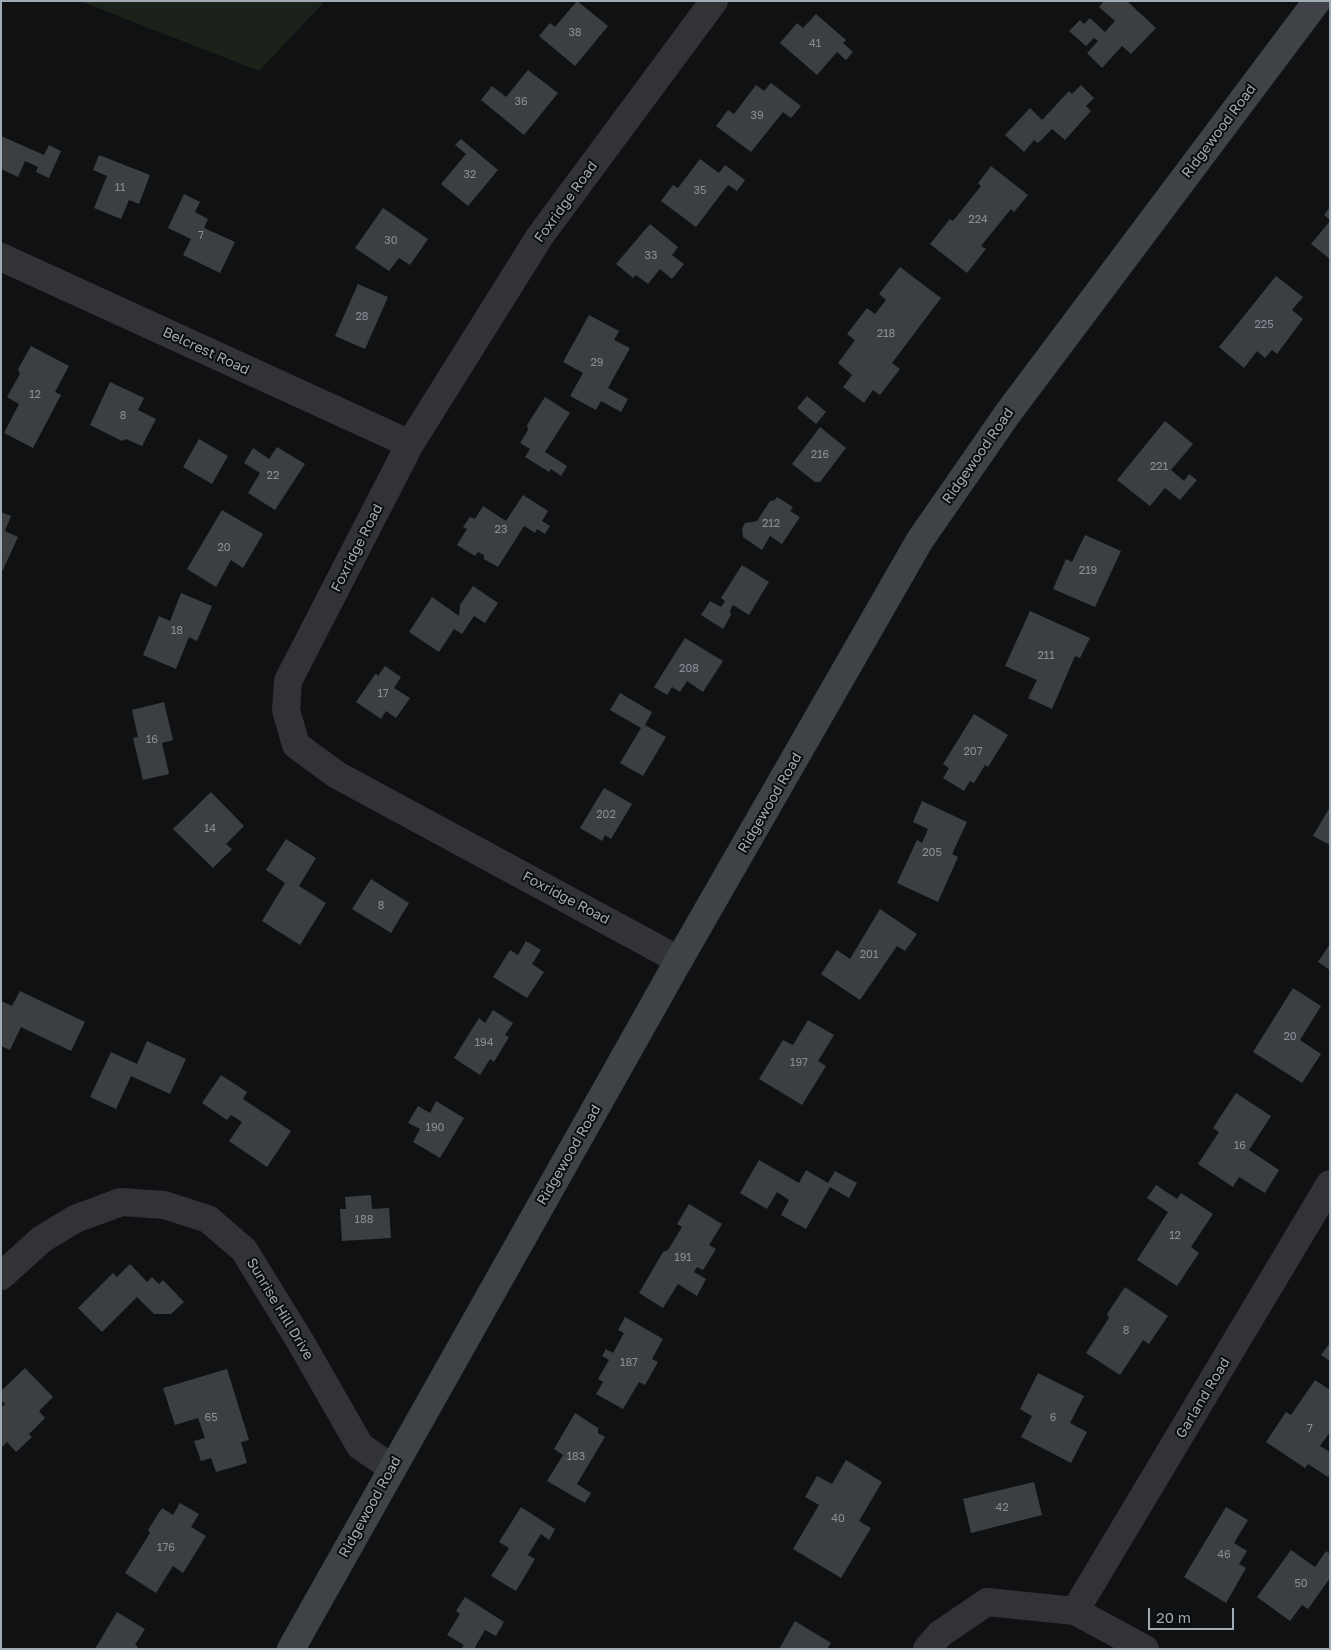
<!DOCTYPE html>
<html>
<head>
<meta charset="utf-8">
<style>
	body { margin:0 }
	#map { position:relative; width:1331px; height:1650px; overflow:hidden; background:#101112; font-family:"Golos Text",sans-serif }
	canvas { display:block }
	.frame { position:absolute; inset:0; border:2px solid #a0abb4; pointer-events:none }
	.scale { position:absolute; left:1148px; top:1608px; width:86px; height:22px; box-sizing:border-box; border:2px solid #a0abb4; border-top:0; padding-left:6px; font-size:15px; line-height:18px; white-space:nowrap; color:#a0abb4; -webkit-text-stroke:4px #0b0c0d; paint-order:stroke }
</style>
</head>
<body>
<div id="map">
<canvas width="1331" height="1650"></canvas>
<div class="frame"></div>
<div class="scale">20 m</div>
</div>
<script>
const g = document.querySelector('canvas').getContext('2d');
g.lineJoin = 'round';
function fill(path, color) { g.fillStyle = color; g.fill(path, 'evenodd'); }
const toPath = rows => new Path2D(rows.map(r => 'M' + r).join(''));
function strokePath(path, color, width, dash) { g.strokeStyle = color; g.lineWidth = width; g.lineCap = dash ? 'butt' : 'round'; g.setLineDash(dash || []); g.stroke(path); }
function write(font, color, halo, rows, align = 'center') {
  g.font = font + ' "Golos Text",sans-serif'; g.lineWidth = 4; g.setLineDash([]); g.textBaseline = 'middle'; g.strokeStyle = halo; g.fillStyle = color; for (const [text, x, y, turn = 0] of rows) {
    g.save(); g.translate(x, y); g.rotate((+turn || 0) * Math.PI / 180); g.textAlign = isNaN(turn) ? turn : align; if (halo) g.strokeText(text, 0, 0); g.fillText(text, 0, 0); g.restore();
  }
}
fill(toPath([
	[80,1,325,1,259,71]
]), '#1b221a');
fill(toPath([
	[577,1,608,26,575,66,539,36,550,23,555,27],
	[1104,1,1127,1,1156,28,1131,54,1122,46,1102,68,1087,53,1098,41,1094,38,1086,46,1069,31,1080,20,1084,24,1090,18,1105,32,1115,21,1099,7],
	[816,14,846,40,843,43,853,52,846,60,837,52,817,75,780,43,797,23,803,28],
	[528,70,558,93,524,135,481,100,492,86,506,97],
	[771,83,801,106,791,118,783,112,751,152,716,126,728,110,734,114,756,85,764,91],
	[1081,85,1094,98,1086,106,1091,111,1065,140,1052,129,1038,143,1034,140,1024,152,1005,135,1030,108,1042,120,1069,91,1072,94],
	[1,136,44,155,49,145,61,151,49,178,36,172,38,167,25,161,18,177,1,169],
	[461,139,498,170,468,206,441,184,466,154,455,145],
	[99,155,150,175,139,204,129,200,121,219,94,208,107,176,93,170],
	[700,159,719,173,725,165,745,180,737,191,728,185,696,227,661,201,673,185,678,188],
	[991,166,1028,195,1014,212,1011,209,981,246,986,249,967,273,930,244,950,219,953,221,981,186,978,183],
	[184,194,200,202,195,212,208,219,204,228,235,242,220,273,183,255,191,239,168,228],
	[1330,207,1330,220,1324,215],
	[383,208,428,239,410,265,399,258,389,271,355,248],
	[1330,221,1330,259,1311,244],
	[650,224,678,247,672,255,684,264,672,279,660,269,648,284,636,275,633,278,616,264],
	[900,267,941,298,892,363,900,369,880,395,873,390,864,403,843,387,852,375,838,363,855,340,847,334,867,308,875,314,886,300,879,294],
	[1276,276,1303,297,1292,310,1303,319,1277,354,1272,350,1265,358,1257,351,1244,368,1219,347],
	[358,284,388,297,365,349,335,336],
	[589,315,619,331,614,340,630,348,608,388,628,399,621,412,601,401,596,410,570,396,583,373,563,362],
	[31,346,69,366,55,392,61,395,33,448,4,433,19,404,7,397,20,374,18,369],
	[110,382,144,398,138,410,156,419,142,446,126,439,122,441,90,425],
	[807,396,826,412,816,424,797,408],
	[545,397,570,413,545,452,567,466,561,476,551,469,549,472,525,457,530,449,520,443,528,430,527,425],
	[1165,421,1193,444,1171,470,1184,481,1189,474,1197,480,1180,500,1165,488,1150,506,1117,480],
	[820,427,846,448,820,482,815,482,792,464],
	[199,439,228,456,212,484,183,467],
	[277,447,305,464,275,510,248,493,260,473,244,463,253,448,269,459],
	[523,495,548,511,542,521,550,526,545,534,537,529,535,533,524,526,498,567,484,559,484,555,478,552,475,556,457,545,467,529,463,527,470,517,475,519,483,506,506,521],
	[777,497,793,507,790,511,800,517,782,544,770,536,762,550,743,537,742,529,745,523,757,521,770,501,775,500],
	[222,510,263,534,243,568,231,560,216,587,187,569],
	[1,512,11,516,5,531,18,537,1,574],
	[1085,535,1121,551,1095,607,1053,589,1066,559,1072,562],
	[742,565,769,582,749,615,733,605,730,611,731,615,723,629,701,615,710,601,721,607,725,601,721,598],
	[473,586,498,603,485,623,474,616,462,634,454,629,439,652,409,632,432,597,459,616,460,605],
	[181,593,212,606,197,641,189,637,176,669,143,655,159,616,170,621],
	[1030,611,1090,638,1080,658,1075,656,1052,709,1028,698,1037,680,1005,666],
	[685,638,723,661,703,692,687,681,680,692,672,687,667,695,654,687],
	[385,666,401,677,394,688,410,698,396,718,386,711,381,719,356,702,376,673,378,676],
	[620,693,652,712,645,725,666,737,643,776,620,763,641,728,610,710],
	[164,702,173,740,162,743,169,774,143,780,133,738,138,737,132,710],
	[974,714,1008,735,988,767,985,765,974,783,970,781,964,791,943,778,949,768,943,764],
	[604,788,632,804,611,839,605,835,602,841,580,828],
	[211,792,244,826,226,844,232,849,213,868,173,829],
	[922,801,967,822,952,854,958,857,938,902,897,883,917,840,922,843,928,829,913,822],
	[1330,807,1330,845,1313,836],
	[286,839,316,858,299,886,326,903,300,945,262,921,285,883,266,870],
	[371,879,409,903,391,933,352,909],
	[880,909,917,934,905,951,897,946,860,1000,821,974,837,950,850,959],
	[526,941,541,950,532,964,544,972,527,998,493,977,510,950,518,955],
	[1330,944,1330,970,1318,962],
	[1293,988,1321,1006,1300,1040,1321,1054,1302,1083,1253,1052],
	[20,991,85,1022,71,1051,21,1027,10,1050,1,1046,1,1001,12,1006],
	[493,1010,513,1023,505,1035,509,1037,494,1062,490,1059,480,1075,454,1058,479,1018,485,1023],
	[808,1020,834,1035,818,1061,826,1066,802,1105,759,1079,783,1040,793,1045],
	[147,1041,186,1059,170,1094,131,1076,116,1109,90,1097,111,1052,137,1064],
	[221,1075,247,1092,243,1099,291,1131,267,1167,229,1141,242,1122,231,1115,227,1120,202,1103],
	[1236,1093,1271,1116,1249,1150,1279,1170,1265,1193,1239,1177,1233,1187,1198,1164,1219,1132,1213,1128],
	[436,1101,464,1118,440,1158,413,1142,420,1129,408,1123,418,1106,430,1113],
	[759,1160,799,1183,806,1170,828,1183,835,1171,857,1183,849,1198,830,1187,806,1229,781,1215,789,1200,777,1192,767,1209,740,1193],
	[1156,1185,1177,1199,1181,1193,1213,1214,1191,1247,1199,1253,1177,1286,1137,1260,1168,1212,1147,1198],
	[371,1195,372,1209,389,1208,391,1238,342,1241,340,1209,346,1209,345,1197],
	[689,1204,722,1224,709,1245,716,1249,703,1270,697,1267,694,1272,706,1279,697,1296,678,1284,663,1308,639,1293,663,1252,668,1250,682,1227,677,1224],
	[130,1264,147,1282,152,1277,159,1284,163,1280,184,1302,171,1314,154,1314,137,1297,102,1332,78,1308,113,1273,117,1277],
	[1125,1287,1168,1316,1149,1344,1143,1340,1120,1375,1086,1353,1109,1318,1107,1314],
	[625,1317,663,1339,652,1359,658,1362,645,1385,639,1382,623,1409,596,1394,603,1382,598,1379,609,1360,602,1356,606,1349,613,1353,624,1333,618,1330],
	[1330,1343,1330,1361,1321,1355],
	[25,1368,53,1397,39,1411,45,1418,29,1434,32,1437,16,1452,7,1442,1,1448,1,1408,5,1404,1,1400,1,1391],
	[227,1369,249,1440,241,1442,247,1463,216,1472,211,1458,201,1461,194,1441,205,1438,198,1418,175,1425,163,1388],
	[1038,1373,1084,1396,1070,1423,1087,1432,1071,1463,1021,1437,1032,1416,1020,1409],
	[1315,1380,1330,1390,1330,1432,1320,1446,1330,1452,1330,1474,1328,1477,1308,1464,1305,1468,1266,1442,1286,1412,1291,1415],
	[575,1413,598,1428,598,1433,605,1437,577,1484,591,1493,585,1503,547,1481,563,1455,554,1449],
	[846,1460,882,1482,859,1521,871,1528,841,1578,793,1549,819,1505,805,1497,817,1476,832,1484],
	[1034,1482,1042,1515,971,1533,963,1499],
	[180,1503,199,1514,191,1527,206,1536,183,1573,173,1566,156,1593,125,1573,150,1533,148,1530,162,1508,173,1515],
	[521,1507,555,1529,549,1540,541,1534,528,1555,535,1559,516,1591,491,1576,509,1548,499,1542],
	[1226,1507,1248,1520,1234,1543,1247,1551,1239,1564,1246,1568,1226,1603,1184,1577],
	[1291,1550,1315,1567,1326,1551,1330,1554,1330,1578,1308,1609,1302,1605,1290,1621,1257,1597],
	[465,1597,504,1622,496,1636,485,1630,475,1647,477,1649,461,1649,464,1645,447,1635,460,1614,456,1611],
	[117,1612,145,1629,135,1645,138,1647,137,1649,95,1649],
	[795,1621,831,1643,827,1649,779,1649]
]), '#3c3f42');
strokePath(toPath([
	[1,257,410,444],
	[679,960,337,775,296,745,286,710,288,681,410,444,540,236,714,1],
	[1,1276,42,1239,75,1219,121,1202,164,1205,208,1219,244,1250,300,1341,360,1446,392,1468],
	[1075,1611,1330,1184],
	[927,1649,940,1634,987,1602,1075,1611,1145,1649]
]), '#313337', 28);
strokePath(toPath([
	[291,1649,679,960,920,540,1008,413,1317,1]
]), '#3f4347', 28);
write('11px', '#879098', null, [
	["38",575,33],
	["41",815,44],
	["36",521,102],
	["39",757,116],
	["32",470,175],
	["11",120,188],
	["35",700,191],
	["224",978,220],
	["7",201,236],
	["30",391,241],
	["33",651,256],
	["28",362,317],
	["225",1264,325],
	["218",886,334],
	["29",597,363],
	["12",35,395],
	["8",123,416],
	["216",820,455],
	["221",1159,467],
	["22",273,476],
	["212",771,524],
	["23",501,530],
	["20",224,548],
	["219",1088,571],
	["18",177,631],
	["211",1046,656],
	["208",689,669],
	["17",383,694],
	["16",152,740],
	["207",973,752],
	["202",606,815],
	["14",210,829],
	["205",932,853],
	["8",381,906],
	["201",869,955],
	["20",1290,1037],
	["194",484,1043],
	["197",799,1063],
	["190",435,1128],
	["16",1240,1146],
	["188",364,1220],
	["12",1175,1236],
	["191",683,1258],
	["8",1126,1331],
	["187",629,1363],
	["65",211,1418],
	["6",1053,1418],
	["7",1310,1429],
	["183",576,1457],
	["42",1002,1508],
	["40",838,1519],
	["176",166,1548],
	["46",1224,1555],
	["50",1301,1584]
]);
write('14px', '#a0abb4', '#0b0c0d', [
	["Ridgewood Road",1219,131,-53],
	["Foxridge Road",566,202,-54],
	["Belcrest Road",206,351,25],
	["Ridgewood Road",978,456,-55],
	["Foxridge Road",357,548,-63],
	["Ridgewood Road",770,803,-60],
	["Foxridge Road",566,898,28],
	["Ridgewood Road",569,1155,-60],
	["Sunrise Hill Drive",280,1309,59],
	["Garland Road",1203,1398,-59],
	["Ridgewood Road",370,1507,-61]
]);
</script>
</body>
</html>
